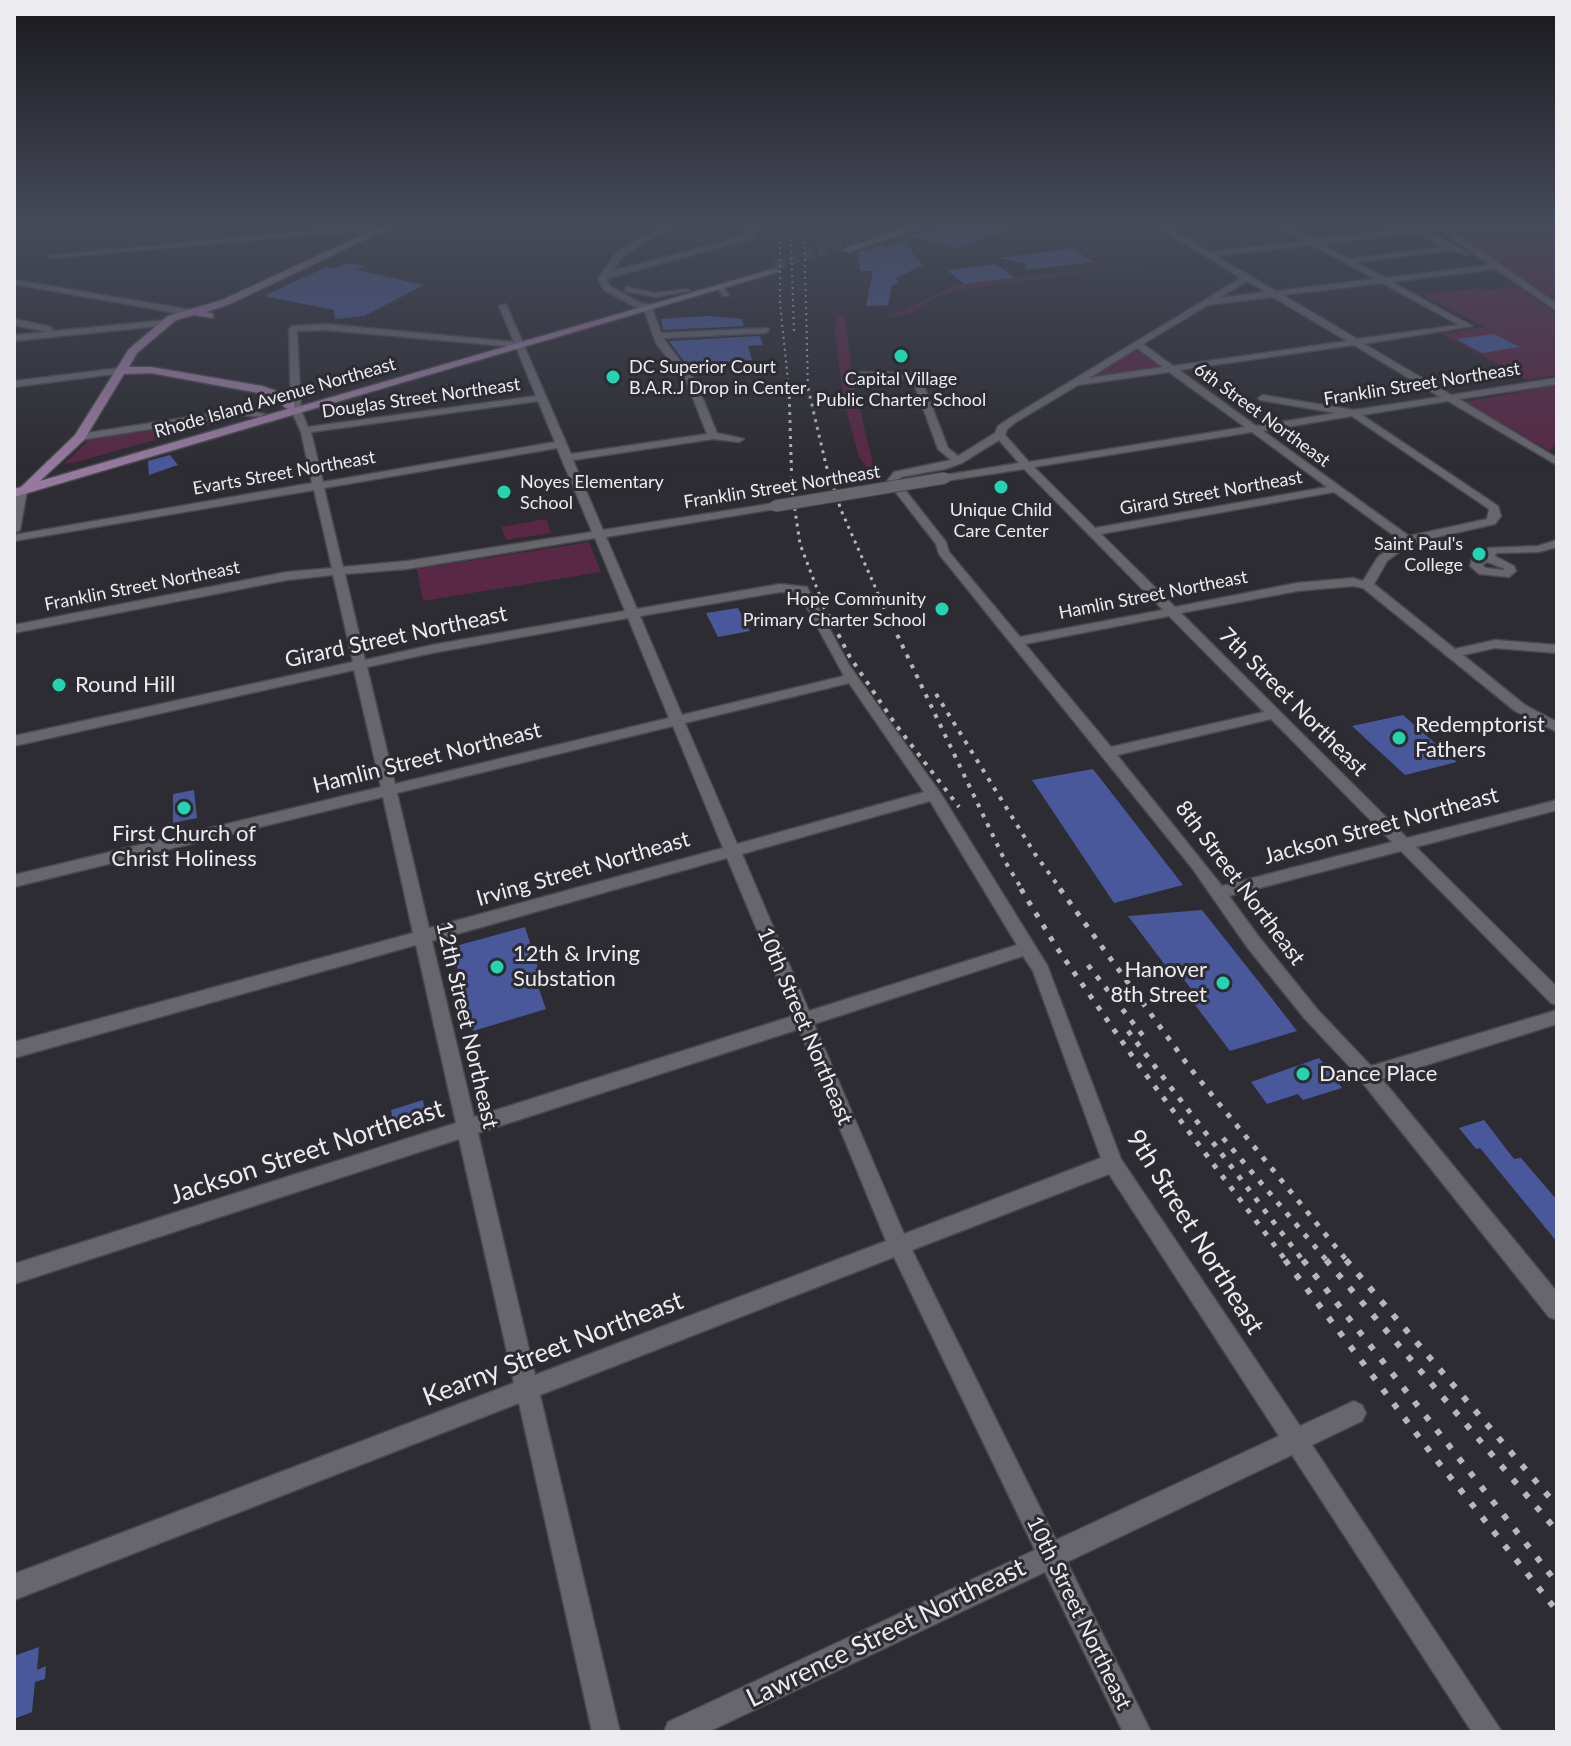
<!DOCTYPE html>
<html>
<head>
<meta charset="utf-8">
<style>
	body { margin:0 }
	#map { position:relative; width:1571px; height:1746px; overflow:hidden; background:#2d2c32; font-family:Lato,sans-serif }
	canvas { display:block }
	.frame { position:absolute; inset:0; border:16px solid #ecebf0; pointer-events:none }
</style>
</head>
<body>
<div id="map">
<canvas width="1571" height="1746"></canvas>
<div class="frame"></div>
</div>
<script>
const g = document.querySelector('canvas').getContext('2d');
g.lineJoin = 'round';
function fill(path, color) { g.fillStyle = color; g.fill(path, 'evenodd'); }
const toPath = rows => new Path2D(rows.map(r => 'M' + r).join(''));
function strokePath(path, color, width, dash) { g.strokeStyle = color; g.lineWidth = width; g.lineCap = dash ? 'butt' : 'round'; g.setLineDash(dash || []); g.stroke(path); }
function write(font, color, halo, rows, align = 'center') {
  g.font = font + ' Lato,sans-serif'; g.lineWidth = 6; g.setLineDash([]); g.textBaseline = 'middle'; g.strokeStyle = halo; g.fillStyle = color; for (const [text, x, y, turn = 0] of rows) {
    g.save(); g.translate(x, y); g.rotate((+turn || 0) * Math.PI / 180); g.textAlign = isNaN(turn) ? turn : align; if (halo) g.strokeText(text, 0, 0); g.fillText(text, 0, 0); g.restore();
  }
}
fill(toPath([
	[1443,223,1557,223,1557,302],
	[1176,260,958,290,936,297,910,313,884,318,957,285],
	[1518,287,1557,314,1557,375,1527,380,1443,334,1485,327,1423,295,1479,288,1485,290],
	[837,314,844,314,854,383,875,473,871,473,859,457,844,402,835,335],
	[1136,350,1163,367,1095,376,1095,375],
	[1557,385,1557,441,1550,451,1464,402],
	[243,415,76,462,64,464,89,440],
	[546,519,551,533,506,540,501,527],
	[589,542,601,572,423,601,417,569]
]), '#582844');
fill(toPath([
	[953,223,1019,223,1019,224,959,249,909,236],
	[907,240,915,258,923,265,896,278,898,284,892,285,888,305,866,306,873,271,860,271,858,252,881,245,889,247],
	[1072,248,1093,262,1026,270,1026,264,1000,258],
	[347,263,365,266,358,270,424,285,364,316,335,319,334,310,264,296,326,267,336,268],
	[996,264,1015,278,964,284,947,270],
	[707,316,742,319,744,326,663,330,661,319],
	[1494,334,1520,347,1482,353,1456,339],
	[760,336,763,345,748,346,752,360,686,364,669,341],
	[170,455,178,465,149,475,148,461],
	[738,608,750,631,718,637,706,613],
	[1403,715,1445,752,1457,762,1405,775,1352,726],
	[1093,769,1183,885,1114,903,1032,780],
	[194,790,197,818,173,823,173,794],
	[1202,910,1270,996,1297,1031,1230,1051,1192,1001,1199,999,1174,967,1168,969,1128,916],
	[525,927,544,987,539,989,546,1009,473,1031,452,947],
	[1319,1058,1342,1088,1303,1100,1298,1094,1267,1104,1251,1082],
	[423,1100,425,1112,412,1115,413,1118,393,1122,391,1110],
	[1484,1120,1514,1159,1521,1158,1557,1200,1557,1242,1480,1148,1476,1149,1459,1128],
	[39,1647,37,1670,46,1666,45,1679,35,1682,32,1712,14,1719,14,1656]
]), '#48589b');
strokePath(toPath([
	[775,265,847,243]
]), '#4a494e', 10, [10, 5]);
const minor = toPath([
	[667,223,676,223,623,256,612,271,748,235,749,223,757,223,754,238,606,279,610,286,641,303,651,305,661,333,768,328,769,330,765,333,663,338,696,382,717,433,744,439,739,442,713,439,573,460,603,530,775,503,781,506,775,509,606,537,637,609,780,584,807,587,849,665,941,794,1047,965,1121,1159,1300,1426,1354,1401,1362,1405,1366,1413,1362,1421,1312,1445,1502,1732,1472,1732,1292,1455,1067,1562,1151,1732,1123,1732,1045,1572,708,1732,664,1732,668,1722,1035,1550,894,1257,540,1395,620,1732,592,1732,519,1403,14,1600,14,1574,514,1383,459,1139,14,1284,14,1264,456,1123,416,945,14,1058,14,1042,413,933,383,797,14,887,14,875,381,787,354,670,14,746,14,736,353,662,333,575,287,580,14,633,14,625,287,572,332,568,314,490,14,541,14,535,312,483,301,432,291,410,289,329,293,326,326,324,514,342,499,306,506,304,571,454,707,434,687,383,656,343,644,309,635,307,604,290,598,279,617,252,667,223],
	[326,330,516,347,536,396,308,427,301,410,297,331,326,330],
	[538,401,555,442,323,482,311,432,538,401],
	[557,448,592,532,407,561,343,567,324,488,557,448],
	[595,538,625,611,432,645,365,660,345,574,407,569,595,538],
	[780,592,799,593,844,676,682,715,640,616,780,592],
	[628,618,669,718,395,784,367,667,432,653,628,618],
	[849,683,924,792,737,844,685,723,849,683],
	[673,726,723,848,429,928,397,793,673,726],
	[930,801,1017,945,809,1011,742,854,930,801],
	[727,858,793,1016,474,1117,432,941,727,858],
	[1023,956,1033,971,1101,1158,904,1234,814,1024,1023,956],
	[799,1029,886,1241,535,1375,478,1133,799,1029],
	[1109,1174,1279,1436,1056,1540,912,1250,1109,1174],
	[1152,223,1161,223,1210,252,1306,241,1275,223,1284,223,1315,240,1441,223,1557,304,1557,311,1496,269,1392,282,1472,326,1364,344,1451,395,1557,378,1557,384,1459,399,1557,458,1557,465,1448,401,1362,415,1498,506,1501,516,1495,524,1411,543,1387,561,1374,584,1455,649,1495,640,1557,645,1557,653,1495,648,1463,655,1525,705,1557,722,1557,732,1515,711,1363,588,1353,586,1297,591,1181,613,1407,838,1557,800,1557,810,1416,847,1557,987,1557,1005,1551,1003,1401,851,1229,896,1259,937,1317,1009,1371,1066,1557,1010,1557,1024,1382,1079,1557,1292,1557,1320,1549,1317,1350,1067,1305,1019,1247,947,1192,868,939,554,936,544,887,481,894,472,951,460,938,449,912,378,858,377,853,374,855,372,919,373,948,448,958,456,995,433,998,426,1010,418,1241,278,1152,223],
	[1440,229,1490,265,1385,278,1356,262,1452,250,1469,256,1469,252,1424,231,1440,229],
	[1414,232,1444,247,1349,259,1322,244,1414,232],
	[1312,245,1375,279,1276,291,1216,256,1312,245],
	[1247,281,1266,292,1218,298,1247,281],
	[1382,283,1459,325,1357,339,1283,295,1382,283],
	[1273,297,1347,341,1173,366,1143,344,1208,305,1273,297],
	[1354,345,1440,397,1354,410,1263,395,1258,398,1260,400,1336,413,1256,426,1179,370,1354,345],
	[1137,348,1163,367,1089,378,1137,348],
	[1169,372,1245,427,1029,462,1005,435,1007,429,1016,422,1078,385,1169,372],
	[1352,416,1489,509,1487,519,1409,536,1263,431,1352,416],
	[1252,432,1327,487,1095,528,1034,467,1252,432],
	[999,440,1019,463,945,475,940,478,945,481,1024,469,1163,610,1020,637,949,552,946,542,898,481,901,477,945,469,962,463,999,440],
	[1334,492,1400,540,1378,557,1363,581,1353,578,1297,583,1175,607,1101,534,1334,492],
	[1169,616,1264,712,1111,747,1025,644,1169,616],
	[1271,719,1392,842,1222,886,1117,755,1271,719],
	[353,227,385,231,381,233,353,231,51,258,47,256,353,227],
	[14,280,192,310,196,313,192,316,14,284,14,280],
	[716,285,722,285,729,296,723,296,716,285],
	[627,287,655,293,686,289,690,291,655,297,624,291,627,287],
	[14,319,51,327,52,329,48,332,14,325,14,319],
	[166,320,170,323,169,325,14,341,14,335,166,320],
	[119,368,122,369,122,373,14,387,14,381,119,368],
	[241,409,265,414,260,417,241,415,80,440,75,437,80,434,241,409],
	[22,488,27,491,20,530,14,533,14,503,17,491,22,488],
	[1557,540,1557,547,1539,552,1496,553,1495,556,1514,566,1516,571,1509,577,1479,574,1470,566,1472,558,1483,556,1488,548,1538,546,1557,540],
	[1487,562,1503,568,1504,570,1486,568,1482,565,1487,562]
]);
const major = toPath([
	[388,223,400,223,230,304,206,312,213,314,213,318,194,315,176,320,137,353,129,367,151,367,262,386,294,397,294,408,773,269,781,271,14,497,14,489,21,487,75,435,129,349,168,316,222,300,388,223],
	[151,373,259,393,284,402,283,406,288,409,40,481,84,440,124,374,151,373],
	[918,223,933,223,849,252,841,250,918,223]
]);
strokePath(minor, '#49484d', 3);
strokePath(major, '#49484d', 3);
fill(minor, '#67666d');
fill(major, '#957a9d');
strokePath(toPath([
	[780,223,780,304,789,390],
	[804,223,808,390],
	[791,239,794,331]
]), '#b7b6bb', 2, [2, 4]);
strokePath(toPath([
	[789,388,792,490,800,544,824,607],
	[808,388,826,465,841,510,884,607]
]), '#b7b6bb', 3, [3, 5]);
strokePath(toPath([
	[823,605,850,657,896,725,959,807],
	[883,605,1006,863,1023,891],
	[936,694,1035,854,1062,891]
]), '#b7b6bb', 4, [4, 7]);
strokePath(toPath([
	[1021,889,1057,948,1135,1060,1287,1262],
	[1060,889,1190,1068,1348,1262],
	[1088,965,1144,1037],
	[1128,1031,1304,1262],
	[1223,1138,1328,1262]
]), '#b7b6bb', 5, [5, 9]);
strokePath(toPath([
	[1285,1260,1431,1453,1557,1611],
	[1303,1260,1557,1583],
	[1326,1260,1557,1531],
	[1346,1260,1557,1506]
]), '#b7b6bb', 6, [6, 12]);
const minorBridge = toPath([
	[775,506,945,478]
]);
strokePath(minorBridge, '#49484d', 13, []);
strokePath(minorBridge, '#67666d', 11);
const sky = g.createLinearGradient(0, 0, 0, 468);
sky.addColorStop(0, '#19181c');
sky.addColorStop(0.48, '#464b5a');
sky.addColorStop(1, '#464b5a00');
g.fillStyle = sky;
g.fillRect(0, 0, 1571, 468);
for (const [x, y, r, color] of [
	[901,356,8,"#23d5af"],
	[613,377,8,"#23d5af"],
	[1001,487,8,"#23d5af"],
	[504,492,8,"#23d5af"],
	[1479,554,8,"#23d5af"],
	[942,609,8,"#23d5af"],
	[59,685,8,"#23d5af"],
	[1399,738,8,"#23d5af"],
	[184,808,8,"#23d5af"],
	[497,967,8,"#23d5af"],
	[1223,983,8,"#23d5af"],
	[1303,1074,8,"#23d5af"]
]) { const dot = new Path2D(); dot.arc(x, y, r, 0, 2 * Math.PI); g.fillStyle = color; g.fill(dot); strokePath(dot, '#2d2c32', 3); }
write('18px', '#ecebf0', '#2d2c32', [
	["DC Superior Court",629,367],
	["B.A.R.J Drop in Center",629,388],
	["Capital Village",901,379,"center"],
	["Public Charter School",901,400,"center"],
	["Noyes Elementary",520,482],
	["School",520,503],
	["Unique Child",1001,510,"center"],
	["Care Center",1001,531,"center"],
	["Saint Paul's",1463,544,"right"],
	["College",1463,565,"right"],
	["Hope Community",926,599,"right"],
	["Primary Charter School",926,620,"right"]
], 'left');
write('18px', '#ecebf0', '#2d2c32', [
	["Franklin Street Northeast",1422,384,-9],
	["Rhode Island Avenue Northeast",275,398,-16],
	["Douglas Street Northeast",421,398,-8],
	["6th Street Northeast",1262,415,36],
	["Evarts Street Northeast",284,473,-10],
	["Franklin Street Northeast",782,487,-9],
	["Girard Street Northeast",1211,493,-10],
	["Franklin Street Northeast",142,586,-11],
	["Hamlin Street Northeast",1153,595,-11]
]);
write('22px', '#ecebf0', '#2d2c32', [
	["Girard Street Northeast",396,637,-12],
	["7th Street Northeast",1293,702,45],
	["Hamlin Street Northeast",427,758,-14],
	["Jackson Street Northeast",1381,826,-15],
	["Irving Street Northeast",583,869,-16],
	["8th Street Northeast",1240,883,53],
	["12th Street Northeast",467,1025,77],
	["10th Street Northeast",805,1026,67],
	["10th Street Northeast",1079,1613,64]
]);
write('22px', '#ecebf0', '#2d2c32', [
	["Round Hill",75,685],
	["Redemptorist",1415,725],
	["Fathers",1415,750],
	["First Church of",184,834,"center"],
	["Christ Holiness",184,859,"center"],
	["12th & Irving",513,954],
	["Substation",513,979],
	["Hanover",1207,970,"right"],
	["8th Street",1207,995,"right"],
	["Dance Place",1319,1074]
], 'left');
write('26px', '#ecebf0', '#2d2c32', [
	["Jackson Street Northeast",307,1152,-18],
	["9th Street Northeast",1195,1232,58],
	["Kearny Street Northeast",553,1349,-21],
	["Lawrence Street Northeast",886,1633,-26]
]);
</script>
</body>
</html>
